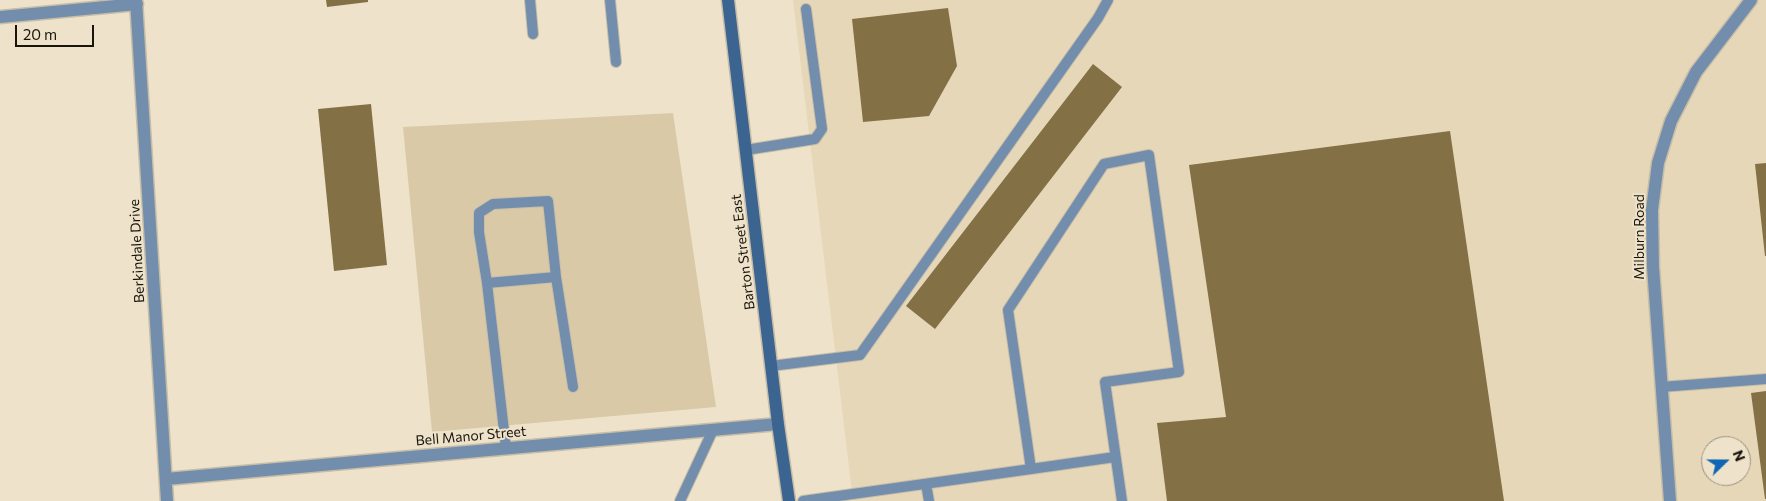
<!DOCTYPE html>
<html>
<head>
<meta charset="utf-8">
<style>
	body { margin:0 }
	#map { position:relative; width:1766px; height:501px; overflow:hidden; background:#eee3ca; font-family:Commissioner,sans-serif }
	canvas { display:block }
	.north { position:absolute; left:1701px; top:436px; width:50px; height:50px; box-sizing:border-box; background:#eee3ca; border:1px solid #99917e; border-radius:50%; rotate:68deg; font-size:14px; font-weight:700; line-height:20px; text-align:center; color:#19150c }
	.north::after { content:''; display:block; margin:auto; width:18px; height:22px; background:#0f66b4; clip-path:polygon(50% 0,100% 100%,50% 72%,0 100%) }
	.scale { position:absolute; left:15px; top:25px; width:79px; height:22px; box-sizing:border-box; border:2px solid #19150c; border-top:0; padding-left:6px; font-size:15px; line-height:18px; white-space:nowrap; color:#19150c; -webkit-text-stroke:4px #eee3ca; paint-order:stroke }
</style>
</head>
<body>
<div id="map">
<canvas width="1766" height="501"></canvas>
<div class="north">N</div>
<div class="scale">20 m</div>
</div>
<script>
const g = document.querySelector('canvas').getContext('2d');
g.lineJoin = 'round';
function fill(path, color) { g.fillStyle = color; g.fill(path, 'evenodd'); }
const toPath = rows => new Path2D(rows.map(r => 'M' + r).join(''));
function strokePath(path, color, width, dash) { g.strokeStyle = color; g.lineWidth = width; g.lineCap = dash ? 'butt' : 'round'; g.setLineDash(dash || []); g.stroke(path); }
function write(font, color, halo, rows, align = 'center') {
  g.font = font + ' Commissioner,sans-serif'; g.lineWidth = 4; g.setLineDash([]); g.textBaseline = 'middle'; g.strokeStyle = halo; g.fillStyle = color; for (const [text, x, y, turn = 0] of rows) {
    g.save(); g.translate(x, y); g.rotate((+turn || 0) * Math.PI / 180); g.textAlign = isNaN(turn) ? turn : align; if (halo) g.strokeText(text, 0, 0); g.fillText(text, 0, 0); g.restore();
  }
}
fill(toPath([
	[793,0,1766,0,1766,501,853,501],
	[1711,446,1741,446,1741,476,1711,476]
]), '#e6d7b8');
fill(toPath([
	[673,113,716,407,432,432,403,127]
]), '#d9c9a7');
fill(toPath([
	[326,0,368,0,368,2,327,7],
	[948,8,957,66,929,116,863,122,852,19],
	[1093,64,1122,87,935,329,906,306],
	[371,104,387,265,334,271,318,109],
	[1450,131,1504,501,1167,501,1157,423,1226,417,1189,165],
	[1766,163,1766,256,1765,256,1755,164],
	[1766,391,1766,499,1765,499,1751,393]
]), '#847045');
const lane = toPath([
	[530,0,533,34],
	[610,0,616,62],
	[746,150,815,139,822,129,806,9],
	[487,283,556,277],
	[771,366,860,355,1098,18,1108,0],
	[1661,387,1766,379],
	[506,448,487,283,479,232,479,213,493,204,548,201,556,277,573,387],
	[1031,469,1115,457],
	[926,484,929,501],
	[680,501,713,430],
	[803,501,1031,469,1008,310,1104,164,1149,155,1179,372,1105,382,1122,501]
]);
const street = toPath([
	[136,0,167,501],
	[0,17,137,4],
	[166,479,778,424],
	[1670,501,1653,267,1652,210,1658,163,1671,121,1696,72,1751,0]
]);
const secondary = toPath([
	[728,0,778,424,789,501]
]);
strokePath(lane, '#c8bea8', 12);
strokePath(street, '#c8bea8', 15);
strokePath(secondary, '#c8bea8', 15);
strokePath(lane, '#738ead', 10);
strokePath(street, '#738ead', 12);
strokePath(secondary, '#3c6491', 12);
write('14px', '#19150c', '#eee3ca', [
	["Milburn Road",1639,237,-90],
	["Berkindale Drive",137,251,-93],
	["Barton Street East",743,252,-97],
	["Bell Manor Street",471,436,-5]
]);
</script>
</body>
</html>
